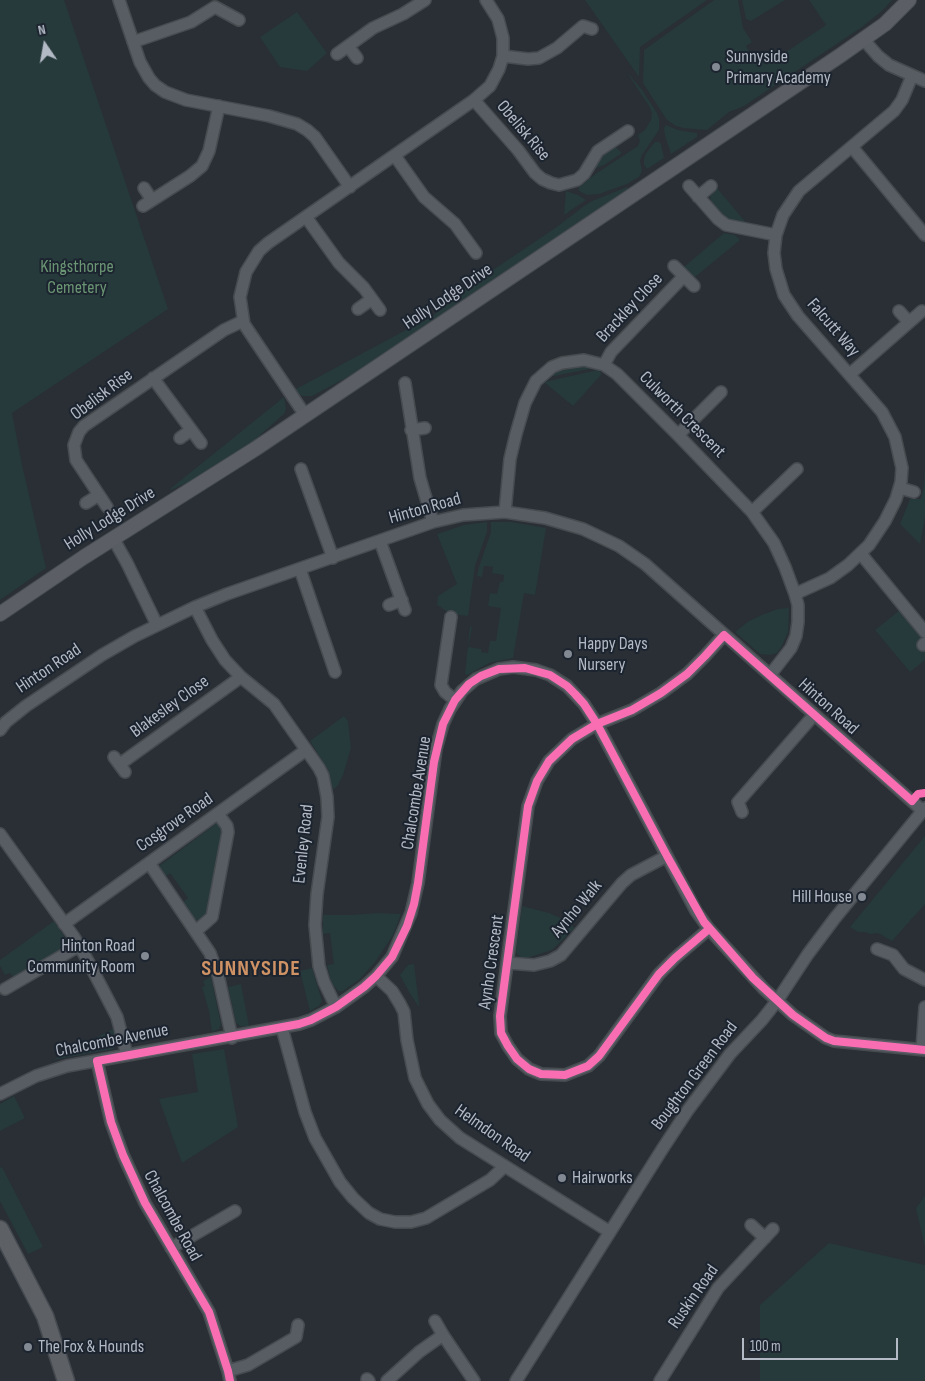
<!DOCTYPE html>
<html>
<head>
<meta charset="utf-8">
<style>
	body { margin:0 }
	#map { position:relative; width:925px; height:1381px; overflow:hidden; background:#292f35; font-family:"Sofia Sans Condensed",sans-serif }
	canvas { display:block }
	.north { position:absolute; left:20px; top:20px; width:50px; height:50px; -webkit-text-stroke:4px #1c242f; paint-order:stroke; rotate:348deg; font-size:14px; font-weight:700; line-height:20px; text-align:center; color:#b3bac6 }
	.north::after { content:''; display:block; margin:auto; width:18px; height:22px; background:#b3bac6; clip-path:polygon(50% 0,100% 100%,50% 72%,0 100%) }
	.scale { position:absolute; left:742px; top:1338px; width:156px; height:22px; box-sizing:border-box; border:2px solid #b3bac6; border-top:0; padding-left:6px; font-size:15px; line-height:18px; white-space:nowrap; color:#b3bac6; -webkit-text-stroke:4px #1c242f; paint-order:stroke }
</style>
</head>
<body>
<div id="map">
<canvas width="925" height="1381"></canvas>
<div class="north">N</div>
<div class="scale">100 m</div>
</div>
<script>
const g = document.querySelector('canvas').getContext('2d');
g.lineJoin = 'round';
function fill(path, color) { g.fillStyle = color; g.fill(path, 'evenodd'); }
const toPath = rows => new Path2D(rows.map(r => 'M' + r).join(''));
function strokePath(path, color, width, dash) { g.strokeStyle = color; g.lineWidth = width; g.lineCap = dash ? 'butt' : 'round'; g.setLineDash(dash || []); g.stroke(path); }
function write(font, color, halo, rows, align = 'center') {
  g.font = font + ' "Sofia Sans Condensed",sans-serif'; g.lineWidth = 4; g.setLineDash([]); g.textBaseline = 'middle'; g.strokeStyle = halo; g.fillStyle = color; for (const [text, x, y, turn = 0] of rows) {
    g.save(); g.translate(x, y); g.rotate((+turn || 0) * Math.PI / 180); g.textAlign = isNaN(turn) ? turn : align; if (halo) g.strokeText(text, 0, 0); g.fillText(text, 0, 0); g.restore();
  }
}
fill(toPath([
	[0,0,64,0,168,309,12,413,22,465,46,568,0,600],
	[585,0,707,0,640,47,639,77],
	[714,0,738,0,743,28,752,42,746,46,752,56,759,53,767,65,826,25,809,0,892,0,882,11,862,27,744,106,729,112,707,130,683,128,676,126,667,120,643,83,644,50],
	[742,0,785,0,751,21,746,19],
	[297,12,327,53,307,71,280,67,260,37],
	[626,71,642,90,657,113,659,119,659,130,642,155,640,161,642,171,639,177,627,184,599,194,587,195,579,191,579,187,597,173,638,146,640,141,638,135,645,130,651,120,652,113,649,106],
	[666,125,678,130,697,133,697,137,671,154,665,136,664,128],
	[655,142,659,142,661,144,664,158,647,169,644,165,644,159,646,153],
	[615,146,622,153,604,165,593,169,599,156],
	[627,187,629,190,357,372,312,396,303,396,298,394,294,390,434,315,466,288,554,229,584,206,592,201],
	[716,187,748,225,726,221,711,203,710,194],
	[566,191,578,195,586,200,564,215],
	[724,233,735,235,740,240,695,277,684,267],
	[574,364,599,367,544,378,554,371],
	[598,370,601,373,601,375,573,406,544,382],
	[284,397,286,409,284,414,243,450,204,475,171,490,170,489],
	[925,467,925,517,920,544,900,524,910,499,921,499,924,486],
	[487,522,487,532,475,566,468,616,451,614,437,605,438,596,457,584,437,534,464,525],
	[491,522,511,522,546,528,535,595,524,593,513,658,489,663,467,675,465,674,470,626,472,627,468,647,481,649,481,652,488,653,490,641,496,641,501,608,488,606,490,593,497,594,500,582,503,582,504,575,492,573,493,567,484,566,482,577,477,576,479,567,491,532],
	[789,608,788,632,782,646,777,653,770,655,760,654,735,632,749,621,764,614,778,609],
	[900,610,921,635,921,640,917,645,921,649,925,648,925,660,910,672,875,630],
	[344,716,348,721,351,748,343,775,338,785,333,790,328,770,310,741],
	[217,823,219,823,224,831,206,917,199,921,192,918,182,903,188,898,170,873,164,878,158,867],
	[925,836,925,904,892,941,878,933,870,934,865,932,858,932,850,927],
	[522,906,549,913,565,920,575,928,552,950,527,958,521,957,517,954,516,951],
	[377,913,401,914,393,935,375,962,360,979,343,991,338,991,332,984,327,965,334,964,330,933,323,934,323,915,351,915],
	[54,921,70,945,69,948,65,952,59,951,13,977,10,973,5,975,0,966,0,960],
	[414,964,419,1004,419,1007,409,992,400,975,408,965],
	[312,968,322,1001,319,1006,310,1011,300,971],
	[211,977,221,1025,219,1029,212,1032,209,1011,202,987,205,986,203,981],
	[241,984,249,1026,240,1026,236,1023,228,987],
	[113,1029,117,1043,113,1049,53,1060],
	[224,1049,238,1127,182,1163,159,1099,198,1092,192,1054],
	[14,1096,25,1118,0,1131,0,1104],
	[2,1167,43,1247,28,1254,0,1201,0,1168],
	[925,1196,925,1247,916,1208],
	[829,1243,925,1265,925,1381,760,1381,760,1305]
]), '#26393b');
const minor = toPath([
	[119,0,140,62,149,78,155,85,165,92,186,100,269,116,297,124,307,130,315,137,350,187],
	[864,40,878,56,889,65,925,81],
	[133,42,191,22,215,7,239,20],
	[348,46,357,58],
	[337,54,373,28,403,14,425,0],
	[503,56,528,59,539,58,557,48,583,26,592,29],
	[474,100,518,150,535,173,542,179,551,183,559,185,577,180,584,174,598,151,628,131],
	[852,147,925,235],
	[395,156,424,197,455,224,476,253],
	[689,186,718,219,726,225,776,235],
	[144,188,152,200],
	[698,197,711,186],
	[143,206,190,176,202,166,209,151,219,106],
	[306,217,339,263,364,288,380,310],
	[674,266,694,286],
	[358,309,372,299],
	[899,311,909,322],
	[604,365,611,352,684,276],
	[850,374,922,311],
	[153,378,201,443],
	[405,383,420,478,433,522],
	[305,415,244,324,240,297,246,272,259,251,268,243,474,100,490,86,499,69,503,56,503,38,498,19,486,0],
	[411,430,425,428],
	[678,435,721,392],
	[180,438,191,430],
	[301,469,333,558],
	[900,488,914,492],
	[86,503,99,495],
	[107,507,76,460,74,445,79,432,84,426,224,330,243,321],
	[505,512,510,459,516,434,525,403,536,381,552,367,562,363,584,360,604,365,617,374,678,435,752,512,774,543,785,567,795,594,798,605,798,622,796,636,791,648,770,675],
	[752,512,797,469],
	[113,538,127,563,157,625],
	[380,541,405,610],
	[861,554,925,632],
	[300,569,335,672],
	[795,594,830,578,848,565,869,545,885,521,896,499,901,482,902,468,895,437,882,412,798,316,784,295,776,269,774,253,776,235,783,215,799,191,894,111,902,100,912,76],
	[389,605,402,600],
	[195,607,212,640,225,660,241,677,274,704,319,768,323,776,327,797,328,817,317,894,315,925,319,966,324,982,336,1007],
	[451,617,441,685,445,692,455,700],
	[923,645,925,643],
	[0,730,6,722,26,706,102,655,135,636,195,607,227,594,433,522,463,515,505,512,545,518,583,529,619,546,645,564,923,811],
	[114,757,125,772],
	[120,764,241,677],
	[742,812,738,802,814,715],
	[0,834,74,937,88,961,117,1017,127,1055],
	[149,863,210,953,218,975,232,1038],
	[64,924,306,750],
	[709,929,675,958,659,974,599,1056,588,1066,565,1075,541,1074,529,1069,517,1059,508,1046,501,1033,500,1016,528,806,537,781,549,761,572,739,597,724,632,710,661,693,687,674,705,656,724,635],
	[196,931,212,917,228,832,227,826,218,814],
	[877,949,893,955,904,969,925,980],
	[508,963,534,965,550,961,561,955,622,883,631,875,667,856],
	[376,976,392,991,400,1004,404,1012,407,1040,415,1078,428,1104,440,1120,460,1138,610,1232],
	[5,989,79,946],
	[282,1028,305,1112,315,1138,340,1182,353,1198,369,1213,380,1219,395,1222,411,1222,426,1218,490,1180,505,1166],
	[922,1049,925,1007],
	[97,1061,111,1122,123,1155,145,1203,209,1312,228,1371,230,1381],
	[0,1094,36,1076,67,1066,299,1024,311,1020,336,1007,364,987,376,976,392,957,411,913,418,883,436,749,443,724,450,709,462,691,476,679,499,669,513,667,536,670,550,675,567,686,584,704,597,724,696,911,709,929,764,989,793,1015,826,1038,834,1041,925,1050],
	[751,1225,765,1238],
	[171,1248,235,1211],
	[435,1321,443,1335],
	[228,1371,248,1365,296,1337,298,1325],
	[367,1379,369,1381],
	[387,1381,419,1352,443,1335,474,1381],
	[516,1381,663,1148,688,1110,730,1054,762,1020,777,1001,808,954,835,918,925,808],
	[660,1381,718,1288,773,1229]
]);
const major = toPath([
	[0,614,84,557,255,449,841,55,885,24,909,0]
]);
const highway = toPath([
	[0,1229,45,1316,66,1381]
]);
strokePath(minor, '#464b50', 14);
strokePath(major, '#464b52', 16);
strokePath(highway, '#454a51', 19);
strokePath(minor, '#585c63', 11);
strokePath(major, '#5b5f65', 14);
strokePath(highway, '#5d6064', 16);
strokePath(toPath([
	[709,929,675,958,659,974,599,1056,588,1066,565,1075,541,1074,529,1069,517,1059,508,1046,501,1033,500,1016,528,806,537,781,549,761,572,739,597,724,632,710,661,693,687,674,705,656,724,635,912,801,918,794,925,793],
	[230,1381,228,1371,209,1312,145,1203,123,1155,111,1122,97,1061,299,1024,311,1020,336,1007,364,987,376,976,392,957,407,926,414,904,418,883,434,762,443,724,455,700,469,684,481,676,499,669,525,668,550,675,567,686,575,694,584,704,597,724,667,856,704,922,753,978,793,1015,826,1038,834,1041,925,1050]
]), '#f96db3', 8);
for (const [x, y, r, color] of [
	[716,67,5,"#838993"],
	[568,654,5,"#838993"],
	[862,897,5,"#838993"],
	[145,956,5,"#838993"],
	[562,1178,5,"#838993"],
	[28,1347,5,"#838993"]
]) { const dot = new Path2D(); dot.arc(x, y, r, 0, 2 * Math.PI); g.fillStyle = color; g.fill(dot); strokePath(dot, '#1c242f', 2); }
write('18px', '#b3bac6', '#1c242f', [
	["Sunnyside",726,57],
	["Primary Academy",726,78],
	["Happy Days",578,644],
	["Nursery",578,665],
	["Hill House",852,897,"right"],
	["Hinton Road",135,946,"right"],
	["Community Room",135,967,"right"],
	["Hairworks",572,1178],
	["The Fox & Hounds",38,1347]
], 'left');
write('18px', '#b3bac6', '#1c242f', [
	["Obelisk Rise",523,131,50],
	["Holly Lodge Drive",448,297,-34],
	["Brackley Close",630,308,-47],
	["Falcutt Way",833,328,49],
	["Obelisk Rise",102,395,-37],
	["Culworth Crescent",682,415,45],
	["Hinton Road",425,509,-16],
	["Holly Lodge Drive",110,519,-32],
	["Hinton Road",49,669,-34],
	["Blakesley Close",170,707,-36],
	["Hinton Road",828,707,42],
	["Chalcombe Avenue",417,793,-81],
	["Cosgrove Road",175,823,-35],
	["Evenley Road",304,844,-84],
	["Aynho Walk",577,909,-50],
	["Aynho Crescent",492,962,-82],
	["Chalcombe Avenue",112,1041,-11],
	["Boughton Green Road",695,1076,-53],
	["Helmdon Road",492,1134,35],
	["Chalcombe Road",172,1216,61],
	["Ruskin Road",694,1297,-55]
]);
write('18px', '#6b9674', '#1c242f', [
	["Kingsthorpe",77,267],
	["Cemetery",77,288]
]);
g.letterSpacing = '1px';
write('bold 22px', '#cf9265', '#1c242f', [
	["SUNNYSIDE",251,969]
]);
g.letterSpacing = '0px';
</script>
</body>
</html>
